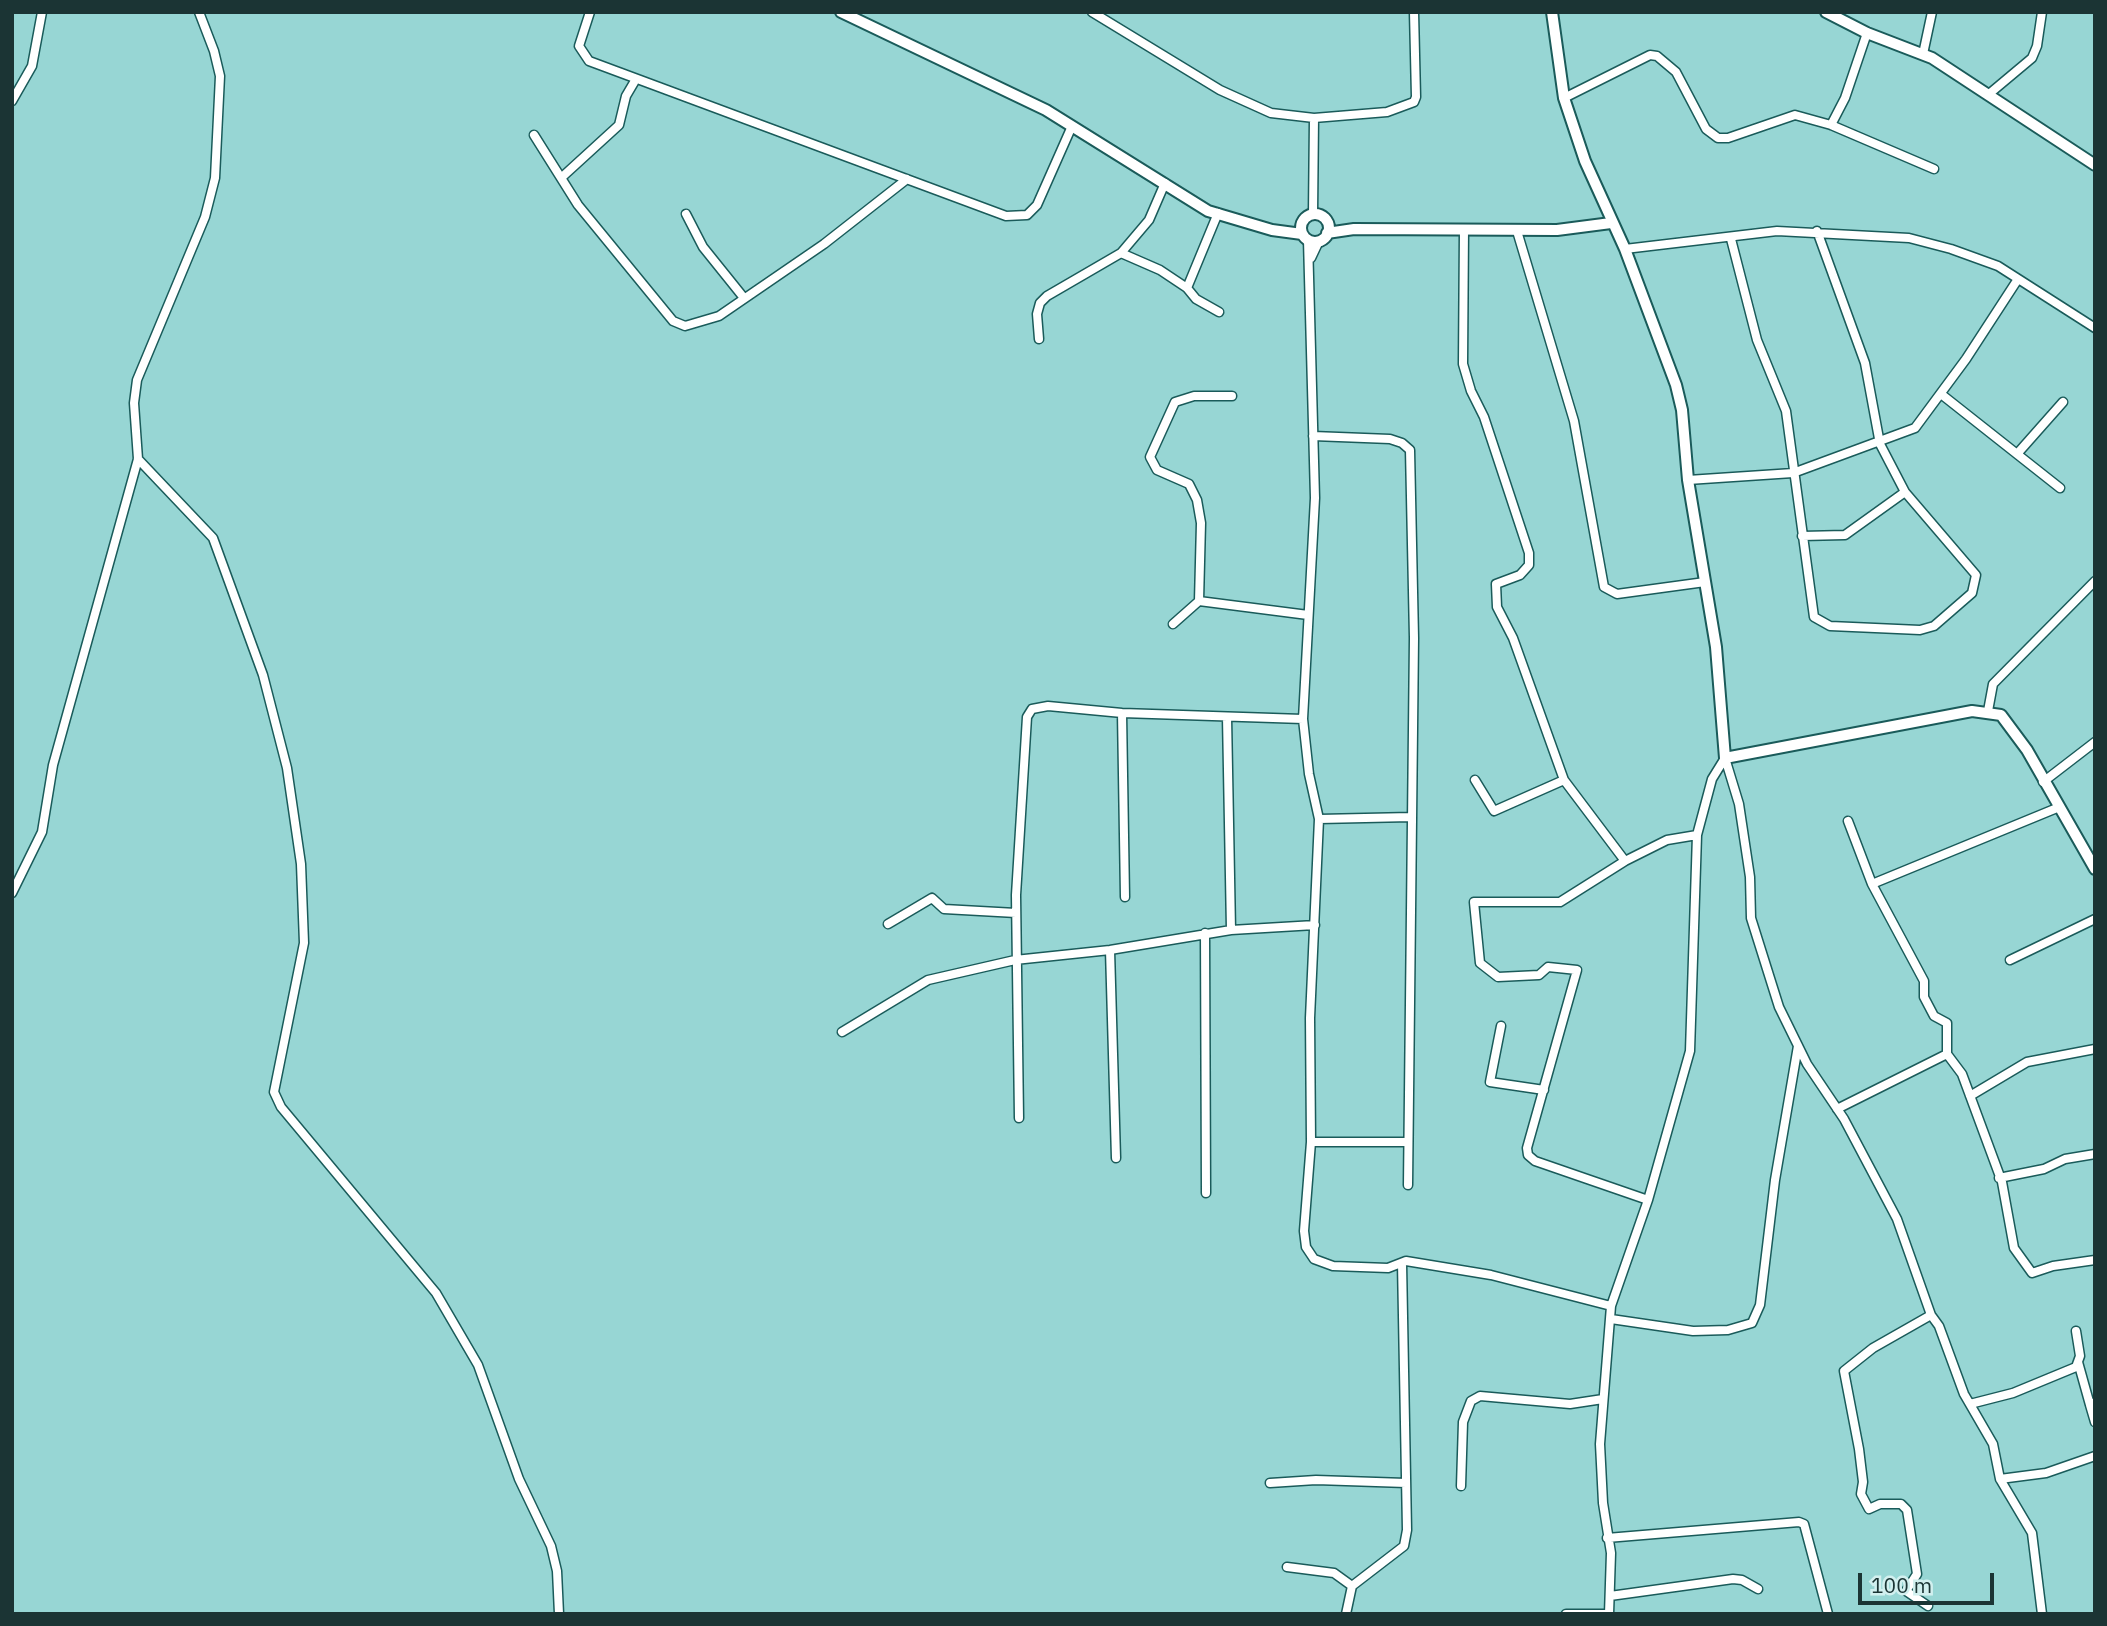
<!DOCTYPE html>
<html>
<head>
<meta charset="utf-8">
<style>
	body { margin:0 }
	#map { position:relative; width:2107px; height:1626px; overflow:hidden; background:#97d6d4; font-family:"IBM Plex Sans",sans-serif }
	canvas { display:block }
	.frame { position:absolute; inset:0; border:14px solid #1b3434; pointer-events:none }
	.scale { position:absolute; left:1858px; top:1573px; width:136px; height:32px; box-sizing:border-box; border:4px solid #1b3434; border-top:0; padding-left:9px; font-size:21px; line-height:24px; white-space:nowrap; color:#1b3434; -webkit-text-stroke:5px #d2f0ef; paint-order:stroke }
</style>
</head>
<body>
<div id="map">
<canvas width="2107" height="1626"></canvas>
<div class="frame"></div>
<div class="scale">100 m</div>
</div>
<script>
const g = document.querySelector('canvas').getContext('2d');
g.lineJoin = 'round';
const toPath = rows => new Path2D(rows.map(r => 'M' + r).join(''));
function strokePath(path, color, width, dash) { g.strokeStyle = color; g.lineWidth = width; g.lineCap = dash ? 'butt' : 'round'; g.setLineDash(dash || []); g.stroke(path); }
const street = toPath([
	[590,12,579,46,589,61,1006,216,1027,215,1037,205,1072,126],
	[1092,12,1220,90,1271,113,1314,118,1387,112,1414,102,1416,97,1414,12],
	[1923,54,1932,12],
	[1989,94,2032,58,2037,46,2042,12],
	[1564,98,1650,55,1657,56,1676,72,1706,129,1718,138,1728,138,1795,115,1831,125,1934,169],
	[12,101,32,66,42,12],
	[1831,125,1845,98,1867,33],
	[534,135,578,205,673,321,685,326,719,316,824,244,907,179],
	[561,178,619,125,626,96,636,79],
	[686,214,703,247,744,298],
	[1313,214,1314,118],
	[1464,229,1463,364,1471,391,1484,417,1529,553,1529,565,1520,575,1496,584,1497,607,1513,638,1564,780,1625,861],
	[1517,231,1574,421,1604,587,1617,594,1705,582],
	[1731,239,1757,340,1786,411,1814,617,1830,626,1920,630,1934,626,1972,593,1976,575,1905,492,1880,444,1865,363,1817,231],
	[1308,240,1315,498,1303,719,1309,774,1319,819,1310,1018,1311,1142,1304,1231,1306,1247,1314,1259,1333,1266,1388,1268,1406,1261,1491,1275,1611,1306],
	[1625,249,1777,231,1909,238,1951,249,1998,266,2095,328],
	[1121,253,1160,270,1187,288,1196,299,1219,312],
	[1311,258,1319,241],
	[1187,288,1218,213],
	[1039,339,1037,314,1040,303,1047,296,1121,253,1149,220,1165,183],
	[1941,394,2060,488],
	[1313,436,1390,439,1402,443,1410,450,1414,638,1408,1185],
	[2017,454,2063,402],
	[138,459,213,538,263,675,287,768,301,864,304,943,274,1092,281,1107,436,1293,478,1365,519,1479,551,1546,557,1571,559,1614],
	[1688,480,1793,473,1915,428,1966,359,2018,279],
	[1802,536,1845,535,1905,492],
	[1199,601,1201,523,1197,500,1189,484,1157,470,1150,457,1175,402,1194,396,1232,396],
	[1173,624,1199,601,1308,615],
	[1988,711,1993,684,2095,581],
	[1122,713,1125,897],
	[1227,717,1231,930],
	[1725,758,1739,804,1750,877,1751,918,1779,1007,1807,1064,1844,1119,1897,1219,1931,1315,1939,1326,1964,1394,1993,1444,2000,1479,2032,1533,2042,1614],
	[1475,780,1494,811,1564,780],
	[2043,782,2095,742],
	[1319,819,1411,817],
	[1848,821,1872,884,1924,981,1924,997,1934,1016,1947,1023,1947,1054,1962,1074,2002,1182,2014,1248,2032,1273,2053,1266,2095,1260],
	[1872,884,2057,808],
	[12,893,42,832,53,765,138,459,134,403,137,380,205,217,215,178,220,76,214,51,199,12],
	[888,924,932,898,944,909,1016,913],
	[1205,933,1206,1193],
	[1110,950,1116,1158],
	[2010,960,2095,919],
	[1501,1026,1490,1082,1544,1090],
	[842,1032,928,980,1015,960,1110,950,1231,930,1315,925],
	[1970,1096,2027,1062,2095,1049],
	[1837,1109,1947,1054],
	[1019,1118,1016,895,1027,717,1032,709,1048,706,1122,713,1303,719],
	[1311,1142,1407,1142],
	[1999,1178,2044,1169,2065,1159,2095,1154],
	[1648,1200,1535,1161,1528,1155,1527,1148,1577,970,1548,967,1539,975,1498,977,1480,963,1474,902,1560,902,1625,861,1667,840,1697,835],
	[1611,1319,1693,1331,1728,1330,1752,1323,1760,1305,1775,1180,1798,1046],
	[2078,1362,2090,1405],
	[2093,1403,2090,1405,2095,1422],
	[1970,1404,2013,1393,2076,1367,2080,1356,2076,1331],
	[2000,1479,2046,1473,2095,1456],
	[1270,1483,1316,1480,1406,1483],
	[1461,1486,1463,1422,1471,1401,1480,1396,1570,1404,1603,1399],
	[1607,1538,1799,1522,1804,1524,1828,1614],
	[1287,1567,1334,1573,1352,1586],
	[1610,1596,1733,1579,1742,1580,1758,1589],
	[1928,1606,1906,1591,1917,1574,1907,1510,1901,1504,1880,1504,1869,1509,1861,1494,1863,1482,1859,1449,1844,1371,1873,1348,1931,1315],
	[1346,1614,1352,1586,1404,1546,1407,1530,1402,1263],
	[1566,1614,1609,1614,1611,1553,1603,1503,1600,1444,1611,1306,1648,1200,1690,1051,1697,835,1712,779,1725,758]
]);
const secondary = toPath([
	[841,12,1046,110,1208,211,1272,230,1302,234],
	[1552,12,1564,98,1585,161,1625,249,1676,385,1682,410,1688,480,1716,647,1725,758,1972,711,2001,715,2027,750,2095,869],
	[1826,12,1867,33,1932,58,2095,165],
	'1301 228a14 14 0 1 1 28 0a14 14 0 1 1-28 0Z',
	[1327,233,1354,229,1557,230,1611,223]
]);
strokePath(street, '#1a5b5a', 11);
strokePath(secondary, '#1a5b5a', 14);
strokePath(street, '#fff', 8);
strokePath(secondary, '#fff', 10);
</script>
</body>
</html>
